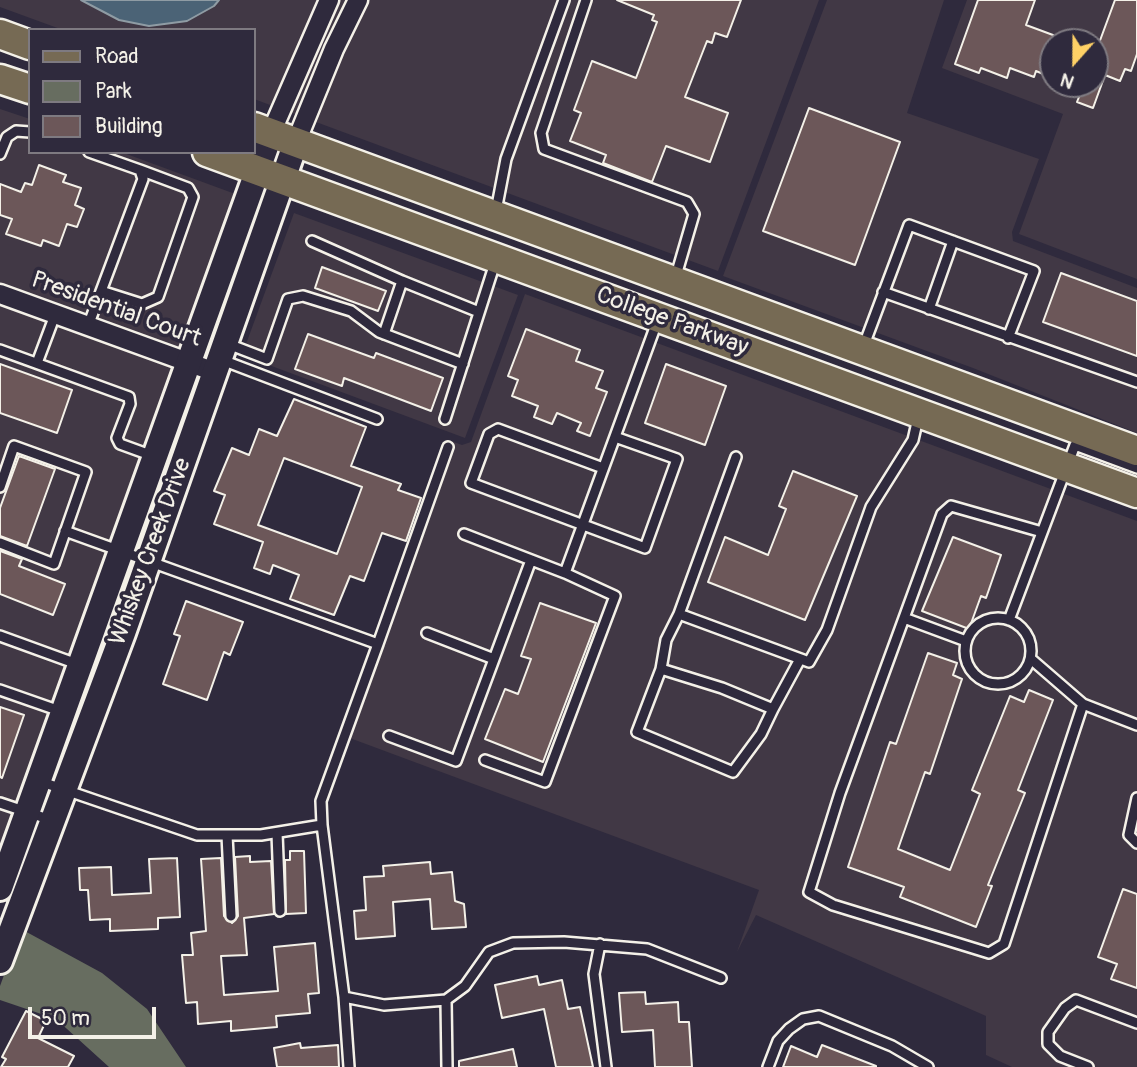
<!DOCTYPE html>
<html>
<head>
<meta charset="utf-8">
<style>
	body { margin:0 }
	#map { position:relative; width:1137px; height:1067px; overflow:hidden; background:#2f2a3d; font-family:Pangolin,sans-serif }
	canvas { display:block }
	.legend { position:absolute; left:28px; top:28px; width:228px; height:126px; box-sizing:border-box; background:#2f2a3d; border:2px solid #7e7a81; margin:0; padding:9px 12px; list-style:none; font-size:21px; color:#f4f1e8 }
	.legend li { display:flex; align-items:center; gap:14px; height:35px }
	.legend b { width:35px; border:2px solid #7e7a81 }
	.north { position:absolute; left:1039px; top:28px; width:70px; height:70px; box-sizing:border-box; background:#2f2a3d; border:2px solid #7e7a81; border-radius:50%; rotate:201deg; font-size:19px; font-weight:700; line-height:28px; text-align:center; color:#f4f1e8 }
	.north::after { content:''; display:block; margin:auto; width:24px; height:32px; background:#ffd166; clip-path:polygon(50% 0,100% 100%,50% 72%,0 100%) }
	.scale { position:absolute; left:28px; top:1007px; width:128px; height:32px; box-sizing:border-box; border:4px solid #f4f1e8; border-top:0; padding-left:9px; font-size:21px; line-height:24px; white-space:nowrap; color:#f4f1e8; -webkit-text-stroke:5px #2f2a3d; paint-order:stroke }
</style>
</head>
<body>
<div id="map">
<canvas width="1137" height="1067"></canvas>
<ul class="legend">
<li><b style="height:9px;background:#766a54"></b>Road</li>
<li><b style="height:19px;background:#676d60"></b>Park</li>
<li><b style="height:19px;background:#6c5759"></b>Building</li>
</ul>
<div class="north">N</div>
<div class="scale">50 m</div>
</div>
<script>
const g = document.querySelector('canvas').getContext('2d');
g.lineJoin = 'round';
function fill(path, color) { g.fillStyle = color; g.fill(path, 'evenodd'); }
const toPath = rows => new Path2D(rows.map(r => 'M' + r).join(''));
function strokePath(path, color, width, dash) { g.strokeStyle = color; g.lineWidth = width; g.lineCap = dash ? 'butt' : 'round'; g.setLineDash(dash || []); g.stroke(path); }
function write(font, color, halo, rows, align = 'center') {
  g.font = font + ' Pangolin,sans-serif'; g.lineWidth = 7; g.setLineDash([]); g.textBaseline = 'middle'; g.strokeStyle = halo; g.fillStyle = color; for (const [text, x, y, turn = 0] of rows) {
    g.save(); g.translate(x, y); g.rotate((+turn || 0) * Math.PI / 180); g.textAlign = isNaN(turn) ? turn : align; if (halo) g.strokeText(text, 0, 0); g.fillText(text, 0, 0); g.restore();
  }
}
fill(toPath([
	[0,0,819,0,718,271,254,99,254,30,63,30,0,7],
	[827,0,944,0,907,113,1039,159,1012,232,1013,241,1137,288,1137,433,973,368,723,276],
	[967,0,1137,0,1137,279,1019,234,1063,114,942,68],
	[1053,42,1095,42,1095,84,1053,84],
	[0,109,30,119,30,152,121,152,238,195,0,860],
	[294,213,518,295,465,438,242,355],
	[525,294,1137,521,1137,1067,1012,1067,986,1055,986,1016,756,915,737,952,759,890,339,734,451,441,462,445,471,442]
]), '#413845');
fill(toPath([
	[21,929,102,973,147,1009,186,1067,109,1067,56,1019,0,1000,0,986]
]), '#676d60');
const water = toPath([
	[81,0,219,0,214,6,187,21,149,26,119,20,81,0]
]);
fill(water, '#4b6376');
strokePath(water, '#8f9ca4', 2);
const building = toPath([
	[617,0,741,0,727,37,715,33,712,43,707,41,685,97,728,113,710,162,666,146,652,182,603,163,606,155,570,141,581,113,574,110,592,61,636,78,657,22,652,20,654,15,617,0],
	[978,0,1035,0,1026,25,1053,35,1053,78,1036,71,1034,77,1010,68,1007,78,981,68,979,73,955,64,978,0],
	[1115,0,1137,0,1137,54,1131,71,1125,69,1120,81,1105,75,1093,108,1077,102,1084,84,1095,84,1095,54,1115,0],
	[809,108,900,142,855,265,763,231,809,108],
	[39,165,66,175,63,182,81,188,75,205,84,209,77,227,67,224,59,246,43,240,41,246,6,234,12,219,0,215,0,184,21,192,25,183,32,185,39,165],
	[322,267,386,291,378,311,315,288,322,267],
	[1061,273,1137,301,1137,356,1043,322,1061,273],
	[526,329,580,350,576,361,603,371,596,388,607,392,590,436,577,431,581,423,557,413,552,424,534,417,538,406,512,396,518,380,508,376,526,329],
	[308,334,374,358,376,353,443,378,431,411,344,378,342,386,295,369,308,334],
	[0,364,72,390,57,433,0,413,0,364],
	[666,364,726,386,705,445,645,423,666,364],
	[294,399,366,427,351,466,401,484,398,490,421,498,406,541,382,533,364,581,350,576,334,615,290,599,299,575,273,565,270,574,254,568,263,542,214,524,225,495,214,491,232,448,249,455,259,429,277,436,294,399],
	[284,458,362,487,337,554,258,525,284,458],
	[19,456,55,469,27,546,0,536,0,508,19,456],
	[793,471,857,496,805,620,708,582,725,537,768,555,786,509,779,506,793,471],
	[953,537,1001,555,986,598,981,596,969,629,922,611,953,537],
	[0,551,22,559,19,566,65,584,53,615,0,594,0,551],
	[186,601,243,622,230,655,224,652,207,700,163,684,180,636,174,634,186,601],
	[540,603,596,623,543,762,485,739,505,689,518,694,531,659,521,656,540,603],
	[928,653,957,663,953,675,962,679,930,774,925,772,898,849,950,870,980,794,972,790,1010,696,1024,702,1029,690,1053,700,1018,790,1025,793,988,885,992,886,976,927,900,897,904,887,848,867,890,742,896,744,928,653],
	[0,707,24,715,2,778,0,777,0,707],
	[290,851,304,851,306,913,286,914,285,860,290,860,290,851],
	[250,856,250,862,271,861,274,914,244,918,247,955,221,956,224,995,278,991,274,947,315,943,319,993,308,994,310,1013,276,1016,277,1027,231,1031,231,1021,198,1024,197,1002,186,1003,182,955,193,955,191,933,206,931,201,859,221,858,224,916,232,923,238,916,235,857,250,856],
	[177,858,180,917,158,918,158,929,110,931,110,919,90,920,88,890,80,890,79,868,111,867,112,895,151,893,149,859,177,858],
	[430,862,431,874,452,872,455,901,464,904,466,927,432,929,430,899,393,902,395,936,356,939,354,911,366,910,364,877,384,876,383,866,430,862],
	[1123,889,1137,894,1137,988,1111,979,1117,964,1098,957,1123,889],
	[537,976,539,985,562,980,568,1009,580,1007,593,1067,556,1067,544,1009,502,1018,495,985,537,976],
	[645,992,646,1004,678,1002,679,1022,689,1022,692,1067,655,1067,653,1030,622,1032,619,993,645,992],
	[26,1011,46,1021,38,1038,74,1056,68,1067,1,1067,6,1059,2,1057,26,1011],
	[300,1043,301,1048,338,1045,339,1067,277,1067,274,1048,300,1043],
	[822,1045,876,1066,876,1067,783,1067,791,1046,817,1057,822,1045],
	[513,1049,517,1067,459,1067,459,1061,513,1049]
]);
fill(building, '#6c5759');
strokePath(building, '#f4f1e8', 2);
const lane = toPath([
	[586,0,541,133,544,149,687,202,694,214,675,279],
	[0,154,7,137,16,131,30,132],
	[496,211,506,159,564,0],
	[312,241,402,281,384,334],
	[402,281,479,312],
	[101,291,142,304,158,297,193,197,188,188,140,170],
	[883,292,1137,382],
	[929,309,953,241],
	[88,326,143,179,140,170,89,152],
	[228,344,267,359,288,299,303,296,351,311,379,332,463,364],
	[864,345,909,225,1034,271,1008,338],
	[0,350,129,397,130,404,117,438,120,444,153,456],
	[222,360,377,419],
	[37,363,55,315],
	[445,419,495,263],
	[603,468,498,429,489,434,471,483,645,548,677,459,615,437],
	[0,487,14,446,86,472,54,564,0,543],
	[65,531,378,644,321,801,322,825],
	[464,534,565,573],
	[679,614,736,457],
	'965 651a33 33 0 1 1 66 0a33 33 0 1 1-66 0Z',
	[904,618,966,641],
	[1009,620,1075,445,1137,468],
	[427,633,494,659],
	[0,636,77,664],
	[378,644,448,447],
	[1031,659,1083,704,1004,944,989,953,833,905,809,892,840,793,942,514,951,506,1042,532],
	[799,661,773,709,722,688,661,669,666,640,679,614,809,662,827,630,871,507,913,440,918,418],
	[661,669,637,732,733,772,761,734,773,709],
	[0,690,60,711],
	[1083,704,1137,725],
	[389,736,456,761,531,560],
	[485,760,545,782,615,596,565,573,657,322],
	[39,781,197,835,261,835,322,825,344,997,384,1005,446,1000,465,986,489,952,513,943,564,942,647,949,721,978],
	[1137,798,1129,835,1137,843],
	[0,803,51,820],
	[277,833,280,911],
	[227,835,231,916],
	[600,944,594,974,606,1067],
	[344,997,349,1067],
	[446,1000,447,1067],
	[768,1067,778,1041,789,1029,803,1019,819,1016,892,1046,928,1067],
	[1088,1067,1060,1056,1048,1044,1048,1032,1065,1008,1076,1000,1137,1023]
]);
const street = toPath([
	[271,133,329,0],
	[296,142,334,49,358,0],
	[0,294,215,372]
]);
const secondary = toPath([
	[0,888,271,133],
	[0,961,123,633,296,142]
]);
const primary = toPath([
	[0,34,30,45],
	[0,79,30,89],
	[254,127,1137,451],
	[207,152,1137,493]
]);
strokePath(lane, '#f4f1e8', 14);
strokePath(street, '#f4f1e8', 23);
strokePath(secondary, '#f4f1e8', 30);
strokePath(primary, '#f4f1e8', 33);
strokePath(lane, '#2f2a3d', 9);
strokePath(street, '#2f2a3d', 18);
strokePath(secondary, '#2f2a3d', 24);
strokePath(primary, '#766a54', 28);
write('24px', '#f4f1e8', '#2f2a3d', [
	["Presidential Court",116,310,20],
	["College Parkway",672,322,20],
	["Whiskey Creek Drive",151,552,-70]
]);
</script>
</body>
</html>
